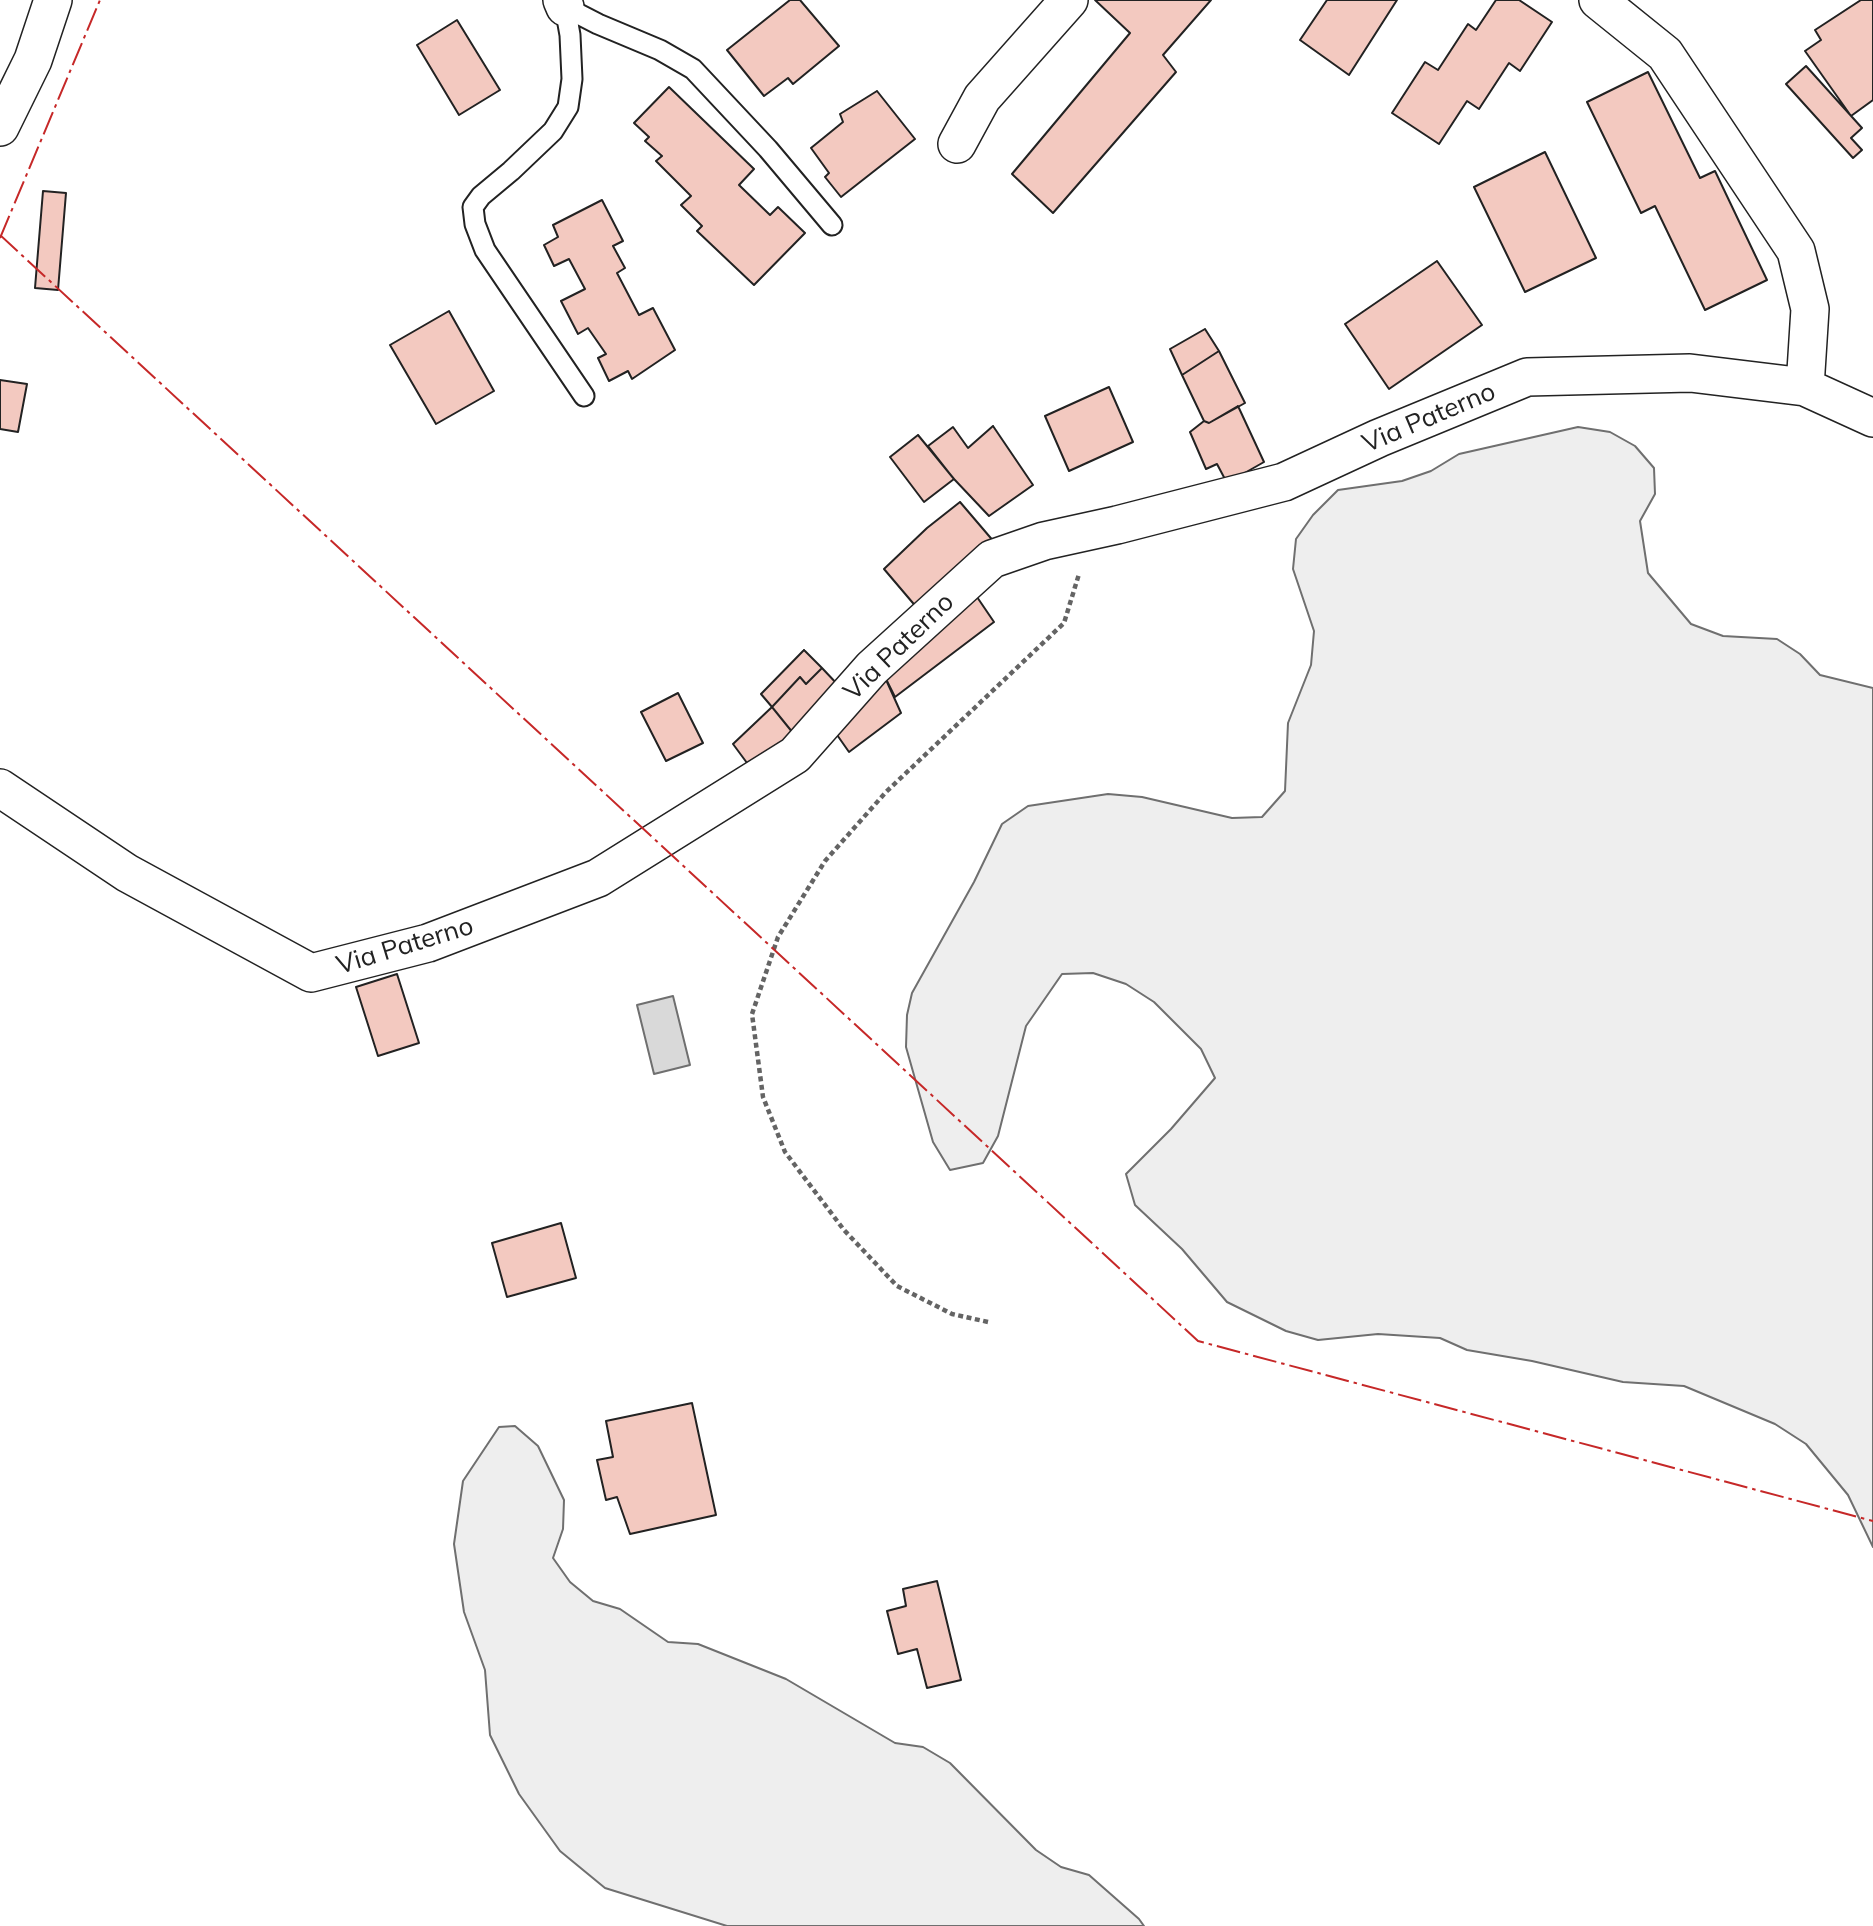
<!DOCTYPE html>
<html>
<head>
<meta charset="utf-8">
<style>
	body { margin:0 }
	canvas { display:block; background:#fff }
</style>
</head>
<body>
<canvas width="1873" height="1926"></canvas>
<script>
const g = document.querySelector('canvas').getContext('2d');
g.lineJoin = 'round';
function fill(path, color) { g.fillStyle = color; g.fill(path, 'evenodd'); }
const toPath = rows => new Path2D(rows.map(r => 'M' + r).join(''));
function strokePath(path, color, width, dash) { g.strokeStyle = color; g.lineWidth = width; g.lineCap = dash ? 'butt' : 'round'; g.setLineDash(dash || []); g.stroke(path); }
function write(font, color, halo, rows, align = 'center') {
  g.font = font + ' Mulish,sans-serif'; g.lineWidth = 5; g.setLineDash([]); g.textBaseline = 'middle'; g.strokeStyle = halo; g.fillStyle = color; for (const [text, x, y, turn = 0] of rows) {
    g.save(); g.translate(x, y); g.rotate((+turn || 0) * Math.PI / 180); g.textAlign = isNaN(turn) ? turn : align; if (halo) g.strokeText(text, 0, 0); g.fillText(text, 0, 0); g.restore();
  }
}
const green = toPath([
	[1578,427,1610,432,1635,446,1654,468,1655,494,1640,521,1648,573,1691,624,1723,636,1777,639,1800,654,1820,675,1873,688,1873,1547,1848,1495,1806,1444,1775,1424,1684,1386,1623,1382,1532,1361,1467,1350,1440,1338,1378,1334,1318,1340,1286,1331,1227,1302,1182,1249,1135,1205,1126,1174,1171,1129,1215,1078,1201,1049,1154,1002,1126,984,1093,973,1062,974,1026,1026,998,1136,983,1163,950,1170,933,1142,906,1047,907,1015,912,993,974,882,1002,824,1028,806,1108,794,1142,797,1232,818,1262,817,1285,791,1288,723,1311,665,1314,631,1293,569,1296,539,1313,515,1338,490,1402,481,1431,471,1459,454,1578,427],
	[515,1426,538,1446,564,1500,563,1529,553,1558,570,1582,593,1601,620,1609,668,1642,698,1644,786,1679,895,1743,923,1747,950,1763,1036,1850,1061,1867,1089,1875,1139,1919,1144,1926,727,1926,605,1888,560,1851,519,1794,490,1735,485,1670,464,1612,454,1544,463,1481,499,1427,515,1426]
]);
fill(green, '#eee');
strokePath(green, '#6f6f6f', 2);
const water = toPath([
	[673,996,690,1065,654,1074,637,1005,673,996]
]);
fill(water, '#d9d9d9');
strokePath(water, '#6f6f6f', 2);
const building = toPath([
	[790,0,800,0,839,46,793,84,788,78,764,96,727,50,790,0],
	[1095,0,1211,0,1163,55,1176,72,1053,213,1012,174,1130,33,1095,0],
	[1327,0,1397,0,1349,75,1300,40,1327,0],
	[1496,0,1519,0,1552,22,1520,71,1509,63,1479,109,1467,101,1439,144,1392,113,1425,62,1438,70,1468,24,1476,30,1496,0],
	[1861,0,1873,0,1873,100,1851,116,1805,51,1821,40,1815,30,1861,0],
	[457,20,500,90,459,115,417,45,457,20],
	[1806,66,1862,128,1851,138,1862,150,1853,158,1786,84,1806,66],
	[1648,72,1700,178,1715,171,1767,280,1705,310,1655,206,1641,213,1587,102,1648,72],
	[669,87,754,169,739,185,770,215,778,207,805,233,754,285,697,231,702,226,681,205,691,196,656,161,662,156,645,141,649,137,634,123,669,87],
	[877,91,915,139,841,197,825,177,829,173,811,148,843,122,840,114,877,91],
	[1545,152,1596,258,1525,292,1474,187,1545,152],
	[43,191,66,193,58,290,35,288,43,191],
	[602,200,623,241,613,246,625,268,617,273,639,315,653,308,675,350,632,379,628,371,609,381,598,358,606,354,588,328,578,334,561,301,585,289,569,259,554,266,544,245,558,237,553,225,602,200],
	[1437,261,1482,325,1389,389,1345,324,1437,261],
	[449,311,494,391,436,424,390,345,449,311],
	[1205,329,1219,351,1182,375,1170,349,1205,329],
	[1219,351,1245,403,1209,423,1204,421,1182,375,1219,351],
	[0,380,27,384,18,432,0,429,0,380],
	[1109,387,1133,442,1069,471,1045,416,1109,387],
	[1238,406,1264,462,1227,483,1217,464,1206,469,1190,432,1204,421,1209,423,1238,406],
	[993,426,1033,485,989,516,954,479,928,446,953,427,968,448,993,426],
	[918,435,954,479,924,502,890,457,918,435],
	[960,502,995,543,918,609,884,569,927,528,960,502],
	[975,594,994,622,895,697,883,673,975,594],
	[804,650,822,668,806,684,800,677,772,707,761,694,804,650],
	[822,668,839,686,793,733,772,707,800,677,806,684,822,668],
	[883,673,901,713,849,752,835,732,883,673],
	[678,693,703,743,666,761,641,712,678,693],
	[772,707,793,733,750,767,733,744,772,707],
	[397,974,419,1043,378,1056,356,987,397,974],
	[561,1223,576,1278,507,1297,492,1243,561,1223],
	[692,1403,716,1515,630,1534,617,1497,606,1500,597,1460,613,1457,606,1421,692,1403],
	[937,1581,961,1680,927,1688,917,1649,898,1654,887,1611,906,1606,903,1589,937,1581]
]);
fill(building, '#f3c9c0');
strokePath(building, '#222', 2);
const lane = toPath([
	[565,7,570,35,572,79,568,107,553,131,511,171,481,196,473,207,475,224,485,250,584,396],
	[565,7,598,24,660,50,693,69,768,149,832,225]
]);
const street = toPath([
	[562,0,565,7],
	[1598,0,1665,54,1796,251,1810,309,1805,387],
	[0,127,33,60,53,0],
	[957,144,982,98,1069,0],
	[0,788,127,873,311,973,428,943,598,878,795,755,872,668,992,559,1044,541,1117,525,1284,482,1379,438,1527,377,1690,373,1805,387,1873,418]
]);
strokePath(lane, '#222', 23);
strokePath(street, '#222', 40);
strokePath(toPath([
	[988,1322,952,1314,897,1286,844,1230,785,1152,763,1097,752,1014,778,937,825,861,886,792,1064,623,1079,574]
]), '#646464', 4.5, [5, 3.5]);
strokePath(lane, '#fff', 19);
strokePath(street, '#fff', 37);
strokePath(toPath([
	[0,235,1198,1341,1873,1521],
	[0,238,100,0]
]), '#c62828', 2, [24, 5, 3.5, 5]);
write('26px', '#222', '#fff', [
	["Via Paterno",1429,418,-23],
	["Via Paterno",899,647,-44],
	["Via Paterno",405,946,-17]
]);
</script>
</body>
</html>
